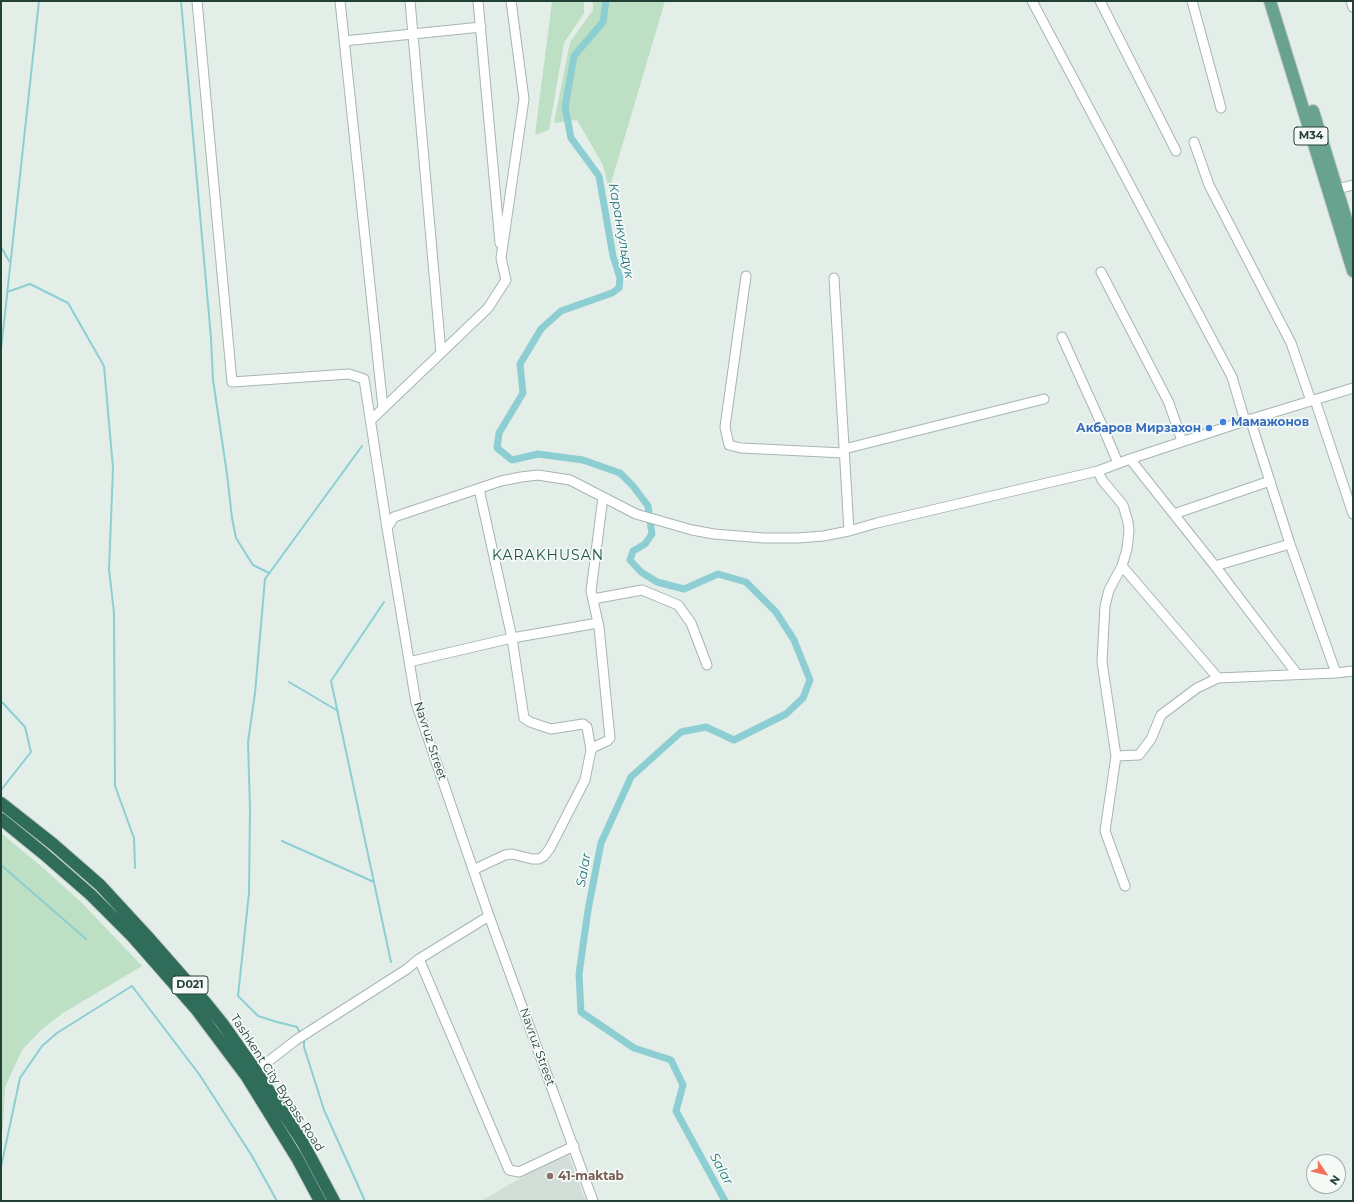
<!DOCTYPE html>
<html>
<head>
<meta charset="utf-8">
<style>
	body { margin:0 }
	#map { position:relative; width:1354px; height:1202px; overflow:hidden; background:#e4eee9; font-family:Montserrat,sans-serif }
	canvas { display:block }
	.frame { position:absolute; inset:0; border:2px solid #234035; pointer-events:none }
	.north { position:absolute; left:1306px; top:1154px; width:40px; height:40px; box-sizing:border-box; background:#f5faf7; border:1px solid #a1b0a9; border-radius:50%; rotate:125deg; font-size:11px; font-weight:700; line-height:16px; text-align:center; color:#234035 }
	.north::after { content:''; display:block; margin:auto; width:14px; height:18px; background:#f2745d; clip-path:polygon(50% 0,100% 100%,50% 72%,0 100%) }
</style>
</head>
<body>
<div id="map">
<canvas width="1354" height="1202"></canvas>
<div class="frame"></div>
<div class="north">N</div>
</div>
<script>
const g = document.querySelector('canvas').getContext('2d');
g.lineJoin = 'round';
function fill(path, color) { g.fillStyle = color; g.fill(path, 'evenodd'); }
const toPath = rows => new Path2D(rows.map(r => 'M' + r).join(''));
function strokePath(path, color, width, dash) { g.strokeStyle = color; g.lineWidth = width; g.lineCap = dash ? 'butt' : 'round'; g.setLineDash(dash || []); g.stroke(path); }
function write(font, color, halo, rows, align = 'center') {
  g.font = font + ' Montserrat,sans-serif'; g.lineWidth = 3.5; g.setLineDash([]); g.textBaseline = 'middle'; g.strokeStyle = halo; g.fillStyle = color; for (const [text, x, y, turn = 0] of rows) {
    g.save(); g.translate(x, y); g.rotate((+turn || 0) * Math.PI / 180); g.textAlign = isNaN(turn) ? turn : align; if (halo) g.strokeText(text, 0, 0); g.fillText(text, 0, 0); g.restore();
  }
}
fill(toPath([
	[567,1151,586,1201,481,1201]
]), '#d2ded7');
fill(toPath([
	[552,1,584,1,584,13,564,43,549,130,535,135],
	[593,1,665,1,609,190,603,165,577,120,554,123,570,42,593,10],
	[1,833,42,867,82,903,142,966,63,1013,41,1030,22,1050,5,1087,3,1127,1,1135]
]), '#bddfc3');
strokePath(toPath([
	[181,1,211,338,213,380,227,474,232,518,236,538,253,565,269,573],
	[1,180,1,182],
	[1,247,9,261],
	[7,292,30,284,68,303,104,366,113,468,109,569,114,613,115,786,134,838,135,868],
	[1,350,39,1],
	[384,602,331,681,391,962],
	[289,682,338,711],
	[1,701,25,727,31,752,1,790],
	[282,841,374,882],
	[1,865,86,939],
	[300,1033,297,1027,277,1022,258,1016,238,996,249,893,250,809,248,742,255,693,265,579,362,446],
	[303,1039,304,1042,304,1047,324,1110,365,1201],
	[1,1167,20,1078,42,1046,57,1033,132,986,199,1074,252,1156,277,1201]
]), '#8cced2', 2);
strokePath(toPath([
	[606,1,603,22,574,56,565,107,571,138,599,176,613,256,620,278,619,288,612,293,561,311,541,329,520,364,523,393,499,433,497,448,512,460,538,454,583,460,620,473,633,486,648,506,652,534,645,544,633,551,630,560,641,572,657,582,684,589,718,574,746,582,776,612,794,640,810,680,803,698,786,714,734,740,706,727,681,732,631,777,601,843,588,910,579,974,581,1012,634,1048,671,1060,683,1085,676,1111,725,1201]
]), '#8cced2', 7);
const minor = toPath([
	[197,1,232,382,349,374,364,379,387,528],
	[340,1,383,408],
	[410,1,441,353],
	[478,1,500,243],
	[1032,1,1232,377,1245,421],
	[1100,1,1176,151],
	[1192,1,1221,108],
	[1351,1,1353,7],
	[344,41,481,27],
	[1194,142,1209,185,1291,343,1311,401],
	[1337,189,1353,185],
	[1101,272,1169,403,1182,441],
	[746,276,725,427,729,445,741,448,844,453],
	[834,278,849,531],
	[1062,337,1101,423,1118,463],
	[1315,400,1353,514],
	[1250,419,1290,544,1336,673],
	[371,420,488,308,506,280,501,258,524,99,511,1],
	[844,449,1044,399],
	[1130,459,1215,566,1297,674],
	[1098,471,1102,480,1123,505,1128,522,1129,531,1127,549,1122,566,1109,590,1105,606,1102,662,1116,756,1105,831,1125,886],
	[479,489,512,638,524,718,530,722,551,729,583,724,587,727,591,750],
	[1174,514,1270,481],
	[1122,566,1218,678],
	[1215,566,1290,544],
	[593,599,642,590,678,605,691,623,707,665],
	[409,662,512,638,598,623],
	[1116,756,1139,755,1151,739,1161,715,1197,688,1218,678,1336,673,1353,671],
	[473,870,505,855,512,854,532,859,539,859,544,856,550,848,585,780,591,750,594,747,607,741,610,738,599,627,591,591,603,497],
	[419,959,509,1170,519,1172,574,1146],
	[256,1071,296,1040,407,969,419,959,489,916],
	[593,1201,489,916,416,703,387,528,394,517,501,481,521,477,538,475,570,480,636,514,692,530,714,534,764,538,798,538,823,536,849,531,877,523,1098,471,1130,459,1245,421,1353,388]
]);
const major = toPath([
	[1270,1,1353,271],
	[1313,111,1353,242]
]);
const highway = toPath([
	[1,803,53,844,100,885,147,936,205,1002,222,1023,256,1071,303,1143,334,1201],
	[1,819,44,854,91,895,132,936,196,1009,247,1077,297,1158,320,1201]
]);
strokePath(minor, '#a6b6af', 11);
strokePath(major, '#c1cac6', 14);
strokePath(highway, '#c1cac6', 14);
strokePath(minor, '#fff', 9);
strokePath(major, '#69a38f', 12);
strokePath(highway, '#2f6c5a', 12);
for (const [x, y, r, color] of [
	[1223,422,4,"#3f7fe0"],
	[1209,428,4,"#3f7fe0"],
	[550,1176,4,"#8d6e63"]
]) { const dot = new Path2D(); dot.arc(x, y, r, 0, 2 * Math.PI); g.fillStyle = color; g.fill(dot); strokePath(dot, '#f5faf7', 1.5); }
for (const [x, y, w] of [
	[1311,136,34],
	[190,985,36]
]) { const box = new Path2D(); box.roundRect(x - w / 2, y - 9, w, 18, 3); g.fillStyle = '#f5faf7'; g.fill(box); strokePath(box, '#234035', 1); }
write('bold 11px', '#234035', null, [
	["M34",1311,136],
	["D021",190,985]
]);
write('bold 12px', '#366cbe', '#f5faf7', [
	["Мамажонов",1231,422],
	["Акбаров Мирзахон",1201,428,"right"]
], 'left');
write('12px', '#234035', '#f5faf7', [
	["Navruz Street",430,741,72],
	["Navruz Street",537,1047,70],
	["Tashkent City Bypass Road",277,1083,57]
]);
write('bold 12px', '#785e54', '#f5faf7', [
	["41-maktab",558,1176]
], 'left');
write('italic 13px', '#1c757c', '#f5faf7', [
	["Каранкульдук",621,231,80],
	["Salar",584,870,-80],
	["Salar",721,1169,62]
]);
g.letterSpacing = '1px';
write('14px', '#1f5241', '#f5faf7', [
	["KARAKHUSAN",548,556]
]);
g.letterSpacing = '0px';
</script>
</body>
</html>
